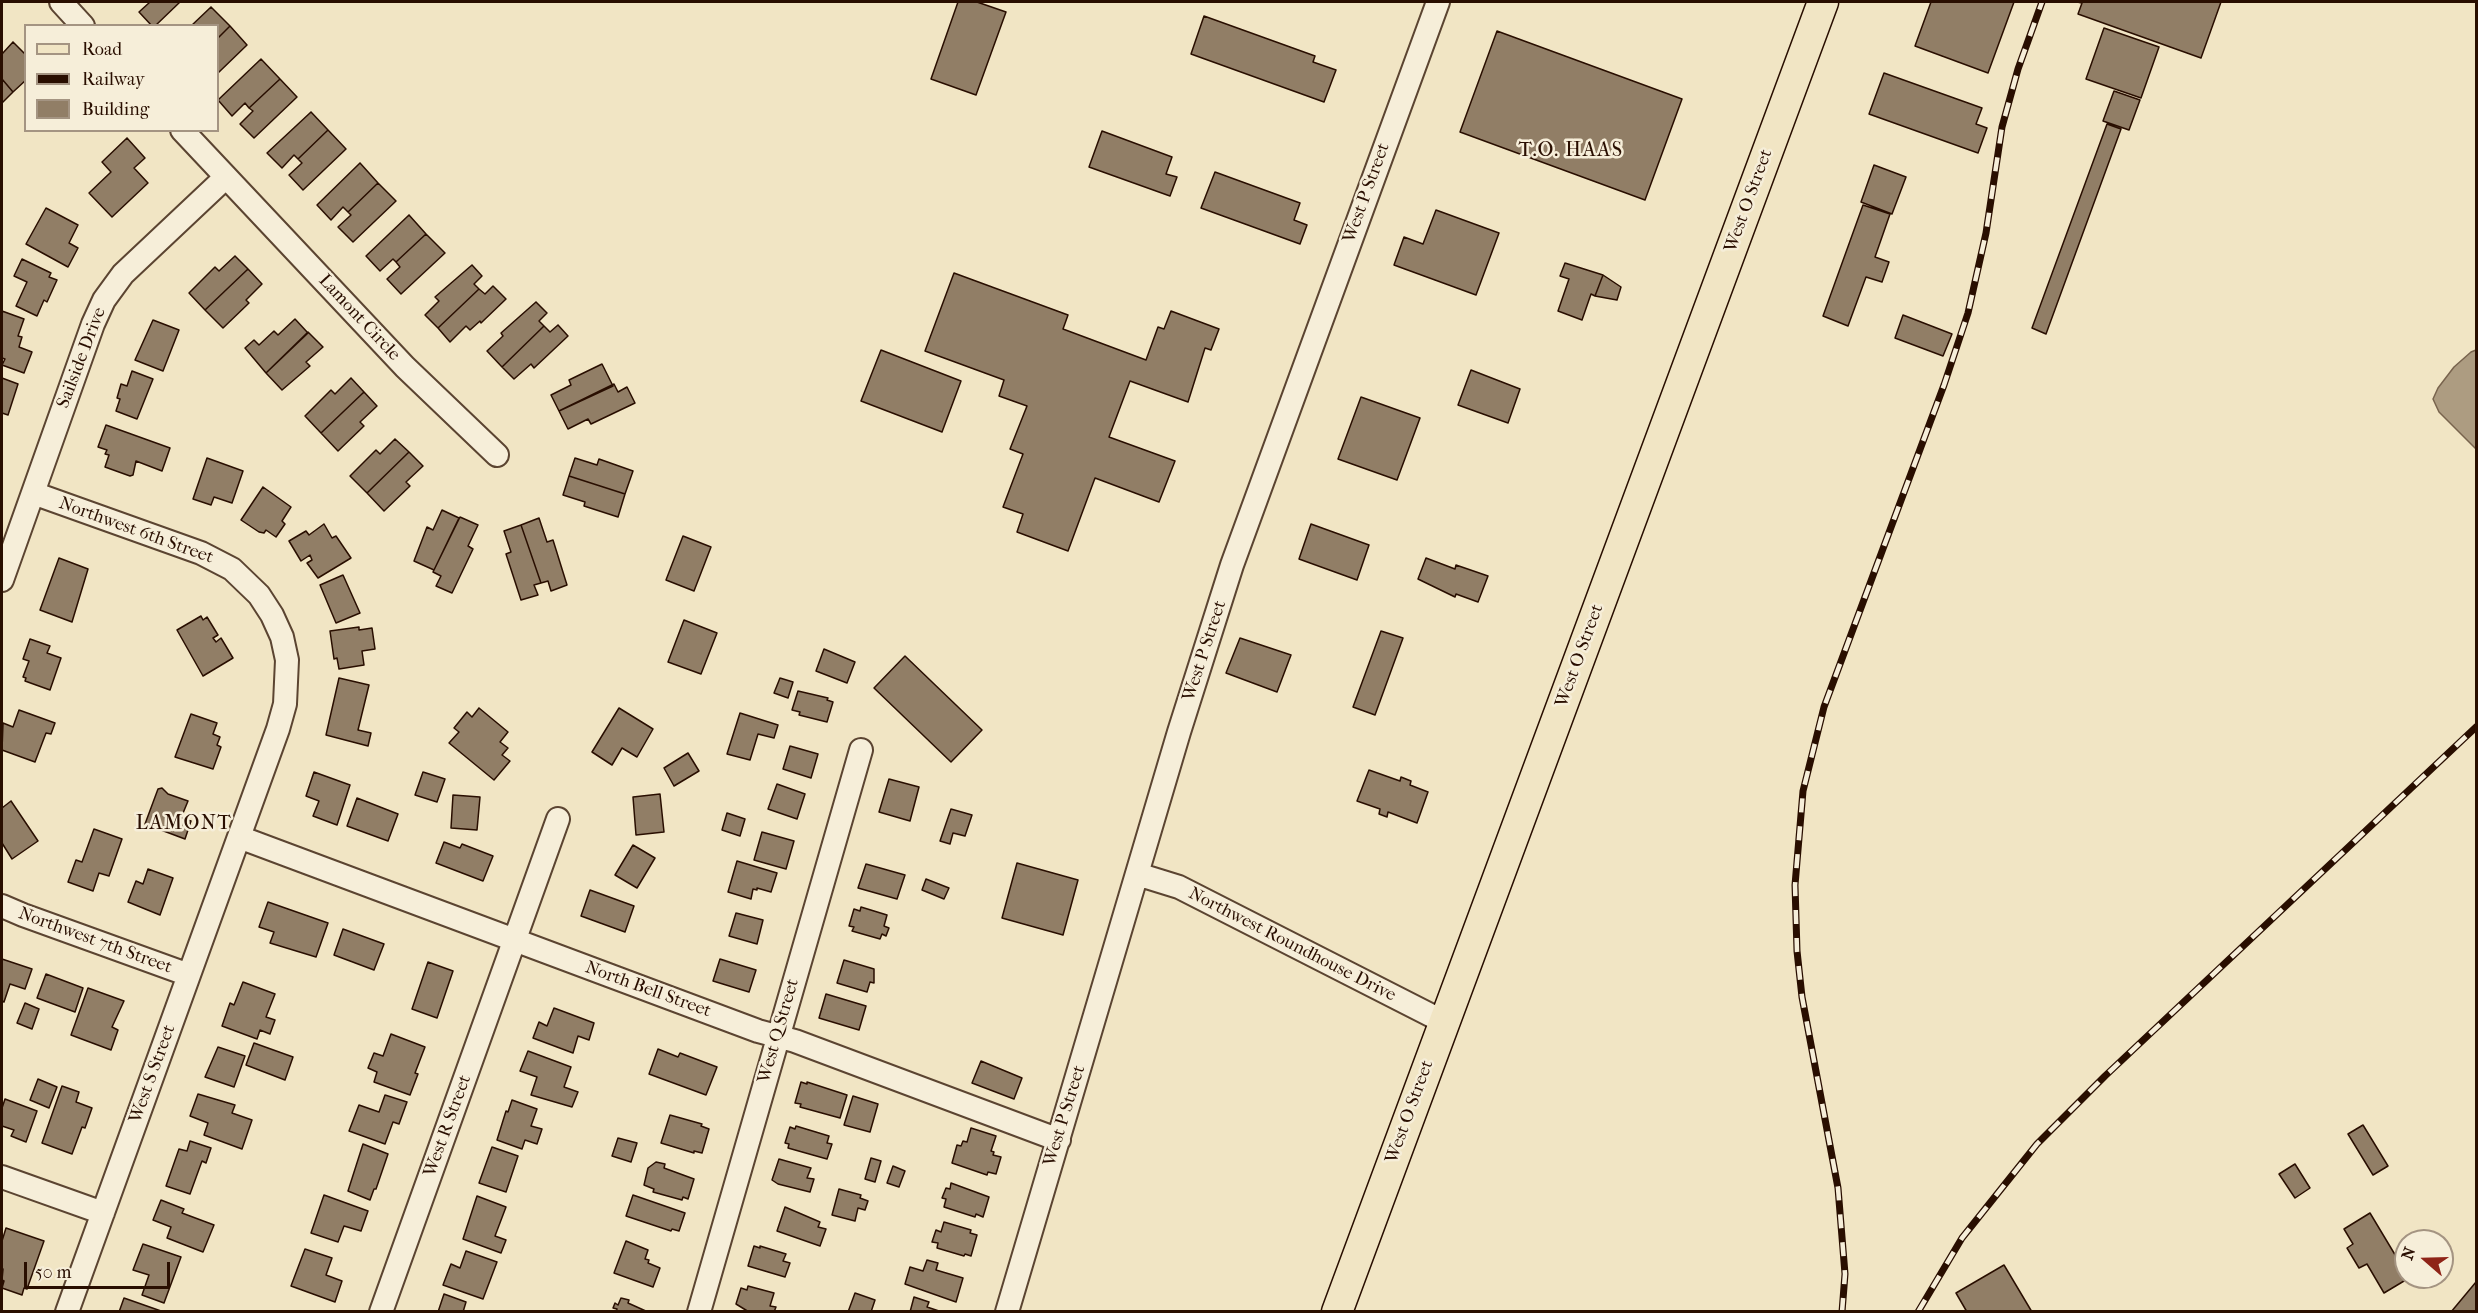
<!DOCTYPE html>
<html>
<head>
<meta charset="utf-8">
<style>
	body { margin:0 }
	#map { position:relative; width:2478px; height:1313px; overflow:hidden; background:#f1e5c4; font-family:"IM FELL French Canon",serif }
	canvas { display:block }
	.frame { position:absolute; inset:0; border:3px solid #290e00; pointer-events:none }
	.legend { position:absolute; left:24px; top:24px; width:195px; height:108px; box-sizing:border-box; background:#f6eed9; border:2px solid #a49482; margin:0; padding:8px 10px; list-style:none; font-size:18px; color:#290e00 }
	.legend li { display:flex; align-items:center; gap:12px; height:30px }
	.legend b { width:30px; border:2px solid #a49482 }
	.north { position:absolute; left:2394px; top:1229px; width:60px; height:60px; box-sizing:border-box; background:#f6eed9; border:2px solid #a49482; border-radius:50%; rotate:290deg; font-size:16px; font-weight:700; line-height:24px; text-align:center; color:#290e00 }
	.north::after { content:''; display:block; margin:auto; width:21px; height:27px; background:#8f2418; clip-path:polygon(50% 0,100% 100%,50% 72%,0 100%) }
	.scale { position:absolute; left:24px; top:1262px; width:146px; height:27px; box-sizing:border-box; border:3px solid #290e00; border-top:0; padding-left:8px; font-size:18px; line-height:21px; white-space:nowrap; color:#290e00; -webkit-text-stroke:4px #f6eed9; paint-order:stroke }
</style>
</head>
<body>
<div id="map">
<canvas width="2478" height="1313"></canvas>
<div class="frame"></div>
<ul class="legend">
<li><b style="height:8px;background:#f1e5c4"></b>Road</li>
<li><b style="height:8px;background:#290e00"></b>Railway</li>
<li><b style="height:16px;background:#917e66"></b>Building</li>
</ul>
<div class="north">N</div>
<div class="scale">50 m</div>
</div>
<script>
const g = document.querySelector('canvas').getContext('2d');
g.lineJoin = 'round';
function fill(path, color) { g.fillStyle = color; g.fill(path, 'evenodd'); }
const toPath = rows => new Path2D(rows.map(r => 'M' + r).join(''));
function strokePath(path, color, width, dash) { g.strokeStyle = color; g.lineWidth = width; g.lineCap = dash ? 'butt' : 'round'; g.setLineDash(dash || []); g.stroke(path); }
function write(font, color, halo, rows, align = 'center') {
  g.font = font + ' "IM FELL French Canon",serif'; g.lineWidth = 5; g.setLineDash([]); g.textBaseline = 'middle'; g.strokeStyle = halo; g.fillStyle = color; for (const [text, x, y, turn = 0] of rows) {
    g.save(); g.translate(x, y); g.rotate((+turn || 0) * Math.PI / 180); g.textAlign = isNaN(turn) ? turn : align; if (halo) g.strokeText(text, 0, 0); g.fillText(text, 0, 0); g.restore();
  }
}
const water = toPath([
	[2476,350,2476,449,2439,412,2433,399,2438,388,2454,367,2471,352,2476,350]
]);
fill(water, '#ad9c81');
strokePath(water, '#78634d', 1.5);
const building = toPath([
	[150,2,180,2,155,26,152,26,139,12,150,2],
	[958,2,977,2,1006,12,976,95,931,79,958,2],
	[1931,2,2014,2,1988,73,1915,46,1931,2],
	[2077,2,2221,2,2201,58,2078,14,2082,3,2077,2],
	[211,7,230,26,218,38,218,26,191,26,211,7],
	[1204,16,1315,56,1313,62,1336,70,1324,102,1191,54,1204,16],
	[230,26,247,45,218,73,218,38,230,26],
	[2104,28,2159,47,2141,98,2086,79,2104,28],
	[1497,31,1682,99,1645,200,1460,132,1497,31],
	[13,42,26,55,26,80,13,92,2,79,2,54,13,42],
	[261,59,280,79,249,108,245,103,232,116,218,100,261,59],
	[1884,73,1982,108,1976,124,1987,128,1978,153,1869,114,1884,73],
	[2,79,13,92,2,103,2,79],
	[280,79,297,97,254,138,240,124,253,111,249,108,280,79],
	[2114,91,2140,100,2129,130,2103,121,2114,91],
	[311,112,328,130,298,159,294,155,282,168,267,153,311,112],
	[2107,124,2121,129,2046,334,2032,328,2107,124],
	[328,130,346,149,303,190,289,175,302,163,298,159,328,130],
	[1102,131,1172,157,1166,174,1177,177,1170,196,1089,167,1102,131],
	[127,138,145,158,134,168,148,183,112,217,89,193,111,172,102,162,127,138],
	[360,163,378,183,348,212,343,207,331,220,317,205,360,163],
	[1874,165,1906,177,1892,214,1861,202,1874,165],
	[1215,172,1300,203,1294,220,1307,225,1300,244,1201,208,1215,172],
	[378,183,396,201,353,242,338,227,351,215,348,212,378,183],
	[1863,205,1890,214,1875,257,1889,262,1882,282,1866,277,1848,326,1823,316,1863,205],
	[46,208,78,225,69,243,78,248,68,267,26,244,46,208],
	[1436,210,1499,233,1476,295,1394,265,1404,237,1423,244,1436,210],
	[409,215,426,234,396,262,393,259,380,271,366,256,409,215],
	[426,234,445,253,401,294,387,279,400,267,396,262,426,234],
	[235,256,248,269,205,310,189,293,215,267,219,271,235,256],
	[22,259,51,273,49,277,57,280,47,302,44,300,37,316,16,306,27,282,14,276,22,259],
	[1565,263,1603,275,1595,296,1591,294,1582,320,1558,311,1569,279,1560,276,1565,263],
	[472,265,482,276,474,284,479,289,438,328,425,315,439,301,435,297,472,265],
	[248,269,262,284,246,300,249,303,223,328,205,310,248,269],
	[954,273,1068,315,1063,329,1146,360,1158,327,1164,329,1171,311,1219,329,1211,350,1205,348,1188,402,1130,381,1109,437,1175,461,1159,502,1095,478,1068,551,1017,532,1023,514,1003,507,1023,454,1010,449,1027,406,999,396,1004,380,925,351,954,273],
	[1603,275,1621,287,1617,300,1595,296,1603,275],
	[493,286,506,299,481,323,480,321,470,330,466,326,450,342,438,328,479,289,485,294,493,286],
	[536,302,547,313,539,321,544,326,502,367,487,351,503,336,501,333,536,302],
	[2,311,24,319,18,336,22,337,19,347,32,352,24,373,2,365,5,359,2,358,2,311],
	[1903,315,1952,334,1943,356,1895,338,1903,315],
	[295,319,308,333,266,373,245,348,254,340,259,345,274,331,278,335,295,319],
	[153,320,179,330,163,371,135,360,153,320],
	[558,325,568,336,534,368,531,364,514,379,502,367,544,326,550,332,558,325],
	[308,332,323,347,306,362,310,366,282,390,266,373,308,332],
	[881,350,961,381,942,432,861,401,881,350],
	[602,364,613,386,559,411,551,395,571,385,569,380,602,364],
	[1471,370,1520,389,1508,423,1458,405,1471,370],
	[132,371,153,379,137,419,116,411,120,399,117,398,121,384,127,386,132,371],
	[2,378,18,384,8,415,2,413,2,378],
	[351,378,364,392,321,433,305,416,331,390,335,394,351,378],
	[614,384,618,392,627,387,635,403,591,424,588,419,568,429,559,411,614,384],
	[364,392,377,406,360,422,364,426,338,451,321,433,364,392],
	[1361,397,1420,418,1397,480,1338,459,1361,397],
	[106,425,170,448,162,471,136,461,133,475,130,476,105,467,109,455,105,454,107,450,98,447,106,425],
	[395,439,409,452,367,493,350,476,376,450,380,454,395,439],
	[409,452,423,466,406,482,410,486,384,511,367,493,409,452],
	[207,458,243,471,232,503,214,497,211,505,193,499,207,458],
	[575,458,597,465,599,459,633,471,625,494,569,476,575,458],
	[569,476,625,494,618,517,584,506,585,502,563,495,569,476],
	[263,487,291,507,282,521,285,524,276,537,266,530,264,533,259,532,241,520,263,487],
	[442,510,459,518,434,570,414,561,427,527,433,530,442,510],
	[460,517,478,525,468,546,473,549,452,593,436,586,441,576,433,572,460,517],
	[539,518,547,542,553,540,567,585,551,591,548,581,541,583,521,525,539,518],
	[324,524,332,538,336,536,351,558,318,578,307,563,312,560,310,555,301,561,289,541,306,531,309,535,324,524],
	[1311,524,1369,545,1357,580,1299,559,1311,524],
	[521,525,541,583,534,585,538,595,521,600,506,554,511,552,504,531,521,525],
	[683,536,711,547,694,591,666,580,683,536],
	[59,558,88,569,72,622,40,610,59,558],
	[1426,558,1455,569,1456,565,1488,576,1478,602,1456,594,1455,597,1418,579,1426,558],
	[343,575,360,613,336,623,320,585,343,575],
	[201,616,203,620,207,617,218,635,213,638,216,642,221,638,233,658,203,676,177,630,201,616],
	[684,620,717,633,701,674,668,662,684,620],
	[359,627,359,630,372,628,375,649,362,651,364,665,339,669,337,658,334,659,330,631,359,627],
	[1381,631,1403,638,1375,715,1353,707,1381,631],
	[1240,638,1291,655,1277,692,1226,673,1240,638],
	[30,639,50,646,47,653,61,658,50,690,25,681,26,678,23,677,29,661,23,659,30,639],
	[824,649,855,662,847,683,816,671,824,649],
	[905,656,982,730,951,762,874,688,905,656],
	[339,678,369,685,358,730,371,733,368,746,326,735,339,678],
	[780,678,793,682,788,698,774,693,780,678],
	[798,691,828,698,827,700,833,702,827,722,799,715,800,712,792,710,798,691],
	[479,708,508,732,500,742,508,748,502,755,510,761,494,780,449,743,459,732,454,728,467,712,472,717,479,708],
	[619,708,653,729,637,757,622,748,612,765,592,752,619,708],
	[19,710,55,723,51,734,46,733,35,762,2,750,3,723,13,727,19,710],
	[740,713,778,725,774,738,758,734,750,760,727,754,740,713],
	[191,714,217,723,213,734,220,737,217,745,221,747,213,769,175,757,191,714],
	[790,746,818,754,811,778,783,769,790,746],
	[688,753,699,771,674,786,664,768,688,753],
	[1369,770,1400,781,1401,777,1411,781,1410,785,1428,792,1417,823,1388,812,1387,817,1379,814,1380,809,1357,801,1369,770],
	[314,772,350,785,337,825,313,816,319,801,306,796,314,772],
	[423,772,445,779,437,802,415,795,423,772],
	[889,779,919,787,910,821,879,812,889,779],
	[777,784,805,794,797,819,768,809,777,784],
	[162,788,168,794,188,801,181,818,191,821,185,839,145,824,158,789,162,788],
	[660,794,664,832,636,835,633,797,660,794],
	[453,795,480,797,477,830,451,828,453,795],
	[357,798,398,814,388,841,347,826,357,798],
	[11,801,38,841,12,859,2,843,2,808,11,801],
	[951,809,972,815,965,836,953,833,950,844,940,841,951,809],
	[727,813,745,819,740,836,722,830,727,813],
	[94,829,122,839,109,876,99,873,93,891,68,882,76,860,82,862,94,829],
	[762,832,794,841,786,869,754,860,762,832],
	[444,842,460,848,462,844,493,856,483,881,436,863,444,842],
	[633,845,655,858,637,888,615,875,633,845],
	[737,861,777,873,771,892,757,888,757,890,753,889,751,899,728,892,737,861],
	[1017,863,1078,880,1063,935,1002,918,1017,863],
	[866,864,905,875,897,899,858,888,866,864],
	[148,869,173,878,160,915,128,902,136,881,143,884,148,869],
	[926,879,949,888,944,899,922,890,926,879],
	[590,890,634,906,625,932,581,916,590,890],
	[268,902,328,923,316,957,270,943,274,932,259,927,268,902],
	[861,907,887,915,884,926,889,928,886,936,882,934,880,939,852,931,854,927,849,926,854,909,860,911,861,907],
	[736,913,763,920,757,944,729,936,736,913],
	[343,929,384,944,374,970,334,955,343,929],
	[2,959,32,969,25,989,10,984,4,1002,2,1001,2,959],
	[720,959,756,970,749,992,713,981,720,959],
	[844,960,874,969,874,983,870,982,867,992,837,983,844,960],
	[428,962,453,971,437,1018,412,1009,428,962],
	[46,974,83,988,75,1012,37,998,46,974],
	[243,982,275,994,266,1017,275,1020,270,1034,260,1030,257,1039,222,1026,230,1003,234,1005,243,982],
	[88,988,124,1001,112,1027,118,1030,111,1050,71,1035,88,988],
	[826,994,866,1006,859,1030,819,1018,826,994],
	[25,1003,39,1009,32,1029,17,1023,25,1003],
	[554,1008,594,1023,589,1040,578,1036,573,1053,533,1038,539,1022,547,1026,554,1008],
	[391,1034,425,1047,415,1073,418,1074,410,1095,374,1082,377,1072,368,1068,374,1053,383,1056,391,1034],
	[254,1043,293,1057,285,1080,246,1065,254,1043],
	[218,1047,245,1056,234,1087,205,1077,218,1047],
	[658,1049,678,1057,680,1053,717,1067,706,1095,649,1074,658,1049],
	[528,1051,571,1067,564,1087,578,1092,572,1107,531,1095,537,1077,520,1071,528,1051],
	[981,1061,1022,1078,1014,1099,972,1083,981,1061],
	[38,1079,57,1087,49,1108,30,1100,38,1079],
	[801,1082,807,1084,807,1082,847,1095,840,1118,800,1107,801,1104,795,1103,801,1082],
	[62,1086,79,1092,76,1102,92,1108,85,1128,82,1127,72,1154,42,1143,62,1086],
	[198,1094,235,1105,232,1113,252,1120,242,1149,204,1135,208,1123,190,1116,198,1094],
	[385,1095,407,1102,399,1124,393,1122,385,1144,349,1131,359,1105,379,1112,385,1095],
	[853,1096,878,1104,870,1132,844,1125,853,1096],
	[5,1099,37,1111,26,1142,11,1136,14,1130,2,1126,2,1108,5,1099],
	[512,1100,537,1109,531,1126,542,1129,537,1144,525,1140,522,1149,497,1140,506,1111,508,1112,512,1100],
	[670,1115,702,1124,701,1126,709,1129,702,1153,694,1151,694,1153,661,1143,670,1115],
	[2363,1125,2388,1166,2373,1175,2348,1134,2363,1125],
	[796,1126,829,1136,827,1143,832,1144,827,1159,788,1148,789,1144,785,1143,790,1127,795,1129,796,1126],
	[971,1128,996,1136,991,1151,994,1152,993,1155,1001,1157,996,1174,988,1172,987,1175,952,1163,957,1145,961,1146,963,1141,967,1142,971,1128],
	[618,1138,637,1143,631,1162,612,1156,618,1138],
	[190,1141,211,1148,206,1163,202,1161,190,1194,166,1186,179,1149,187,1151,190,1141],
	[363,1144,388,1154,376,1189,374,1189,370,1200,348,1191,363,1144],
	[492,1147,518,1156,506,1192,479,1183,492,1147],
	[871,1158,881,1161,875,1182,865,1179,871,1158],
	[779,1159,811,1168,807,1178,814,1179,810,1192,778,1184,772,1180,779,1159],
	[656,1162,665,1164,664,1168,694,1179,688,1199,683,1197,682,1200,653,1192,654,1189,644,1185,648,1168,656,1162],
	[2295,1164,2310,1188,2295,1198,2279,1174,2295,1164],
	[893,1166,905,1171,899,1187,887,1183,893,1166],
	[951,1183,989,1197,983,1217,976,1214,975,1217,944,1207,946,1199,942,1198,946,1188,950,1189,951,1183],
	[839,1189,861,1195,860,1198,868,1201,865,1210,858,1208,855,1221,832,1215,839,1189],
	[324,1195,368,1211,361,1231,344,1226,338,1242,311,1233,324,1195],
	[633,1195,685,1213,679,1231,672,1229,671,1231,626,1216,633,1195],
	[477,1196,506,1207,495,1236,506,1240,501,1253,463,1239,477,1196],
	[161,1200,184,1209,182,1213,214,1225,203,1252,167,1238,171,1227,153,1220,161,1200],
	[785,1207,820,1222,818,1227,826,1229,820,1246,777,1231,785,1207],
	[2370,1213,2406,1273,2406,1277,2409,1278,2384,1293,2367,1264,2359,1268,2347,1248,2353,1244,2344,1229,2370,1213],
	[944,1222,971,1230,970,1233,977,1235,971,1256,965,1254,964,1256,937,1248,938,1243,932,1242,936,1230,941,1232,944,1222],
	[6,1228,44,1241,27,1289,24,1288,22,1295,2,1288,4,1281,2,1280,3,1269,2,1269,2,1241,6,1228],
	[626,1241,648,1250,645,1259,649,1260,648,1263,660,1268,653,1287,614,1273,626,1241],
	[143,1244,181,1257,164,1303,142,1295,149,1275,133,1270,143,1244],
	[754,1246,760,1248,760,1246,786,1254,783,1261,790,1263,785,1277,748,1266,754,1246],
	[305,1249,332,1258,326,1275,342,1281,335,1302,291,1286,305,1249],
	[466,1251,497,1262,483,1299,443,1285,451,1264,460,1268,466,1251],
	[927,1260,938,1263,936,1270,963,1278,956,1302,905,1284,910,1267,923,1271,927,1260],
	[2004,1265,2032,1312,1967,1312,1956,1293,2004,1265],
	[2476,1282,2476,1312,2451,1312,2476,1282],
	[748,1286,774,1293,770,1306,776,1307,774,1312,749,1312,736,1304,741,1288,747,1290,748,1286],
	[855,1293,875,1300,871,1312,848,1312,855,1293],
	[444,1294,466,1302,463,1312,438,1312,444,1294],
	[914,1297,929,1302,927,1307,942,1312,910,1312,914,1297],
	[124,1298,161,1311,161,1312,119,1312,124,1298],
	[621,1298,629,1300,628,1303,648,1312,616,1312,617,1309,613,1308,615,1303,618,1305,621,1298]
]);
fill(building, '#917e66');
strokePath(building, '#290e00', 1.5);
const minor = toPath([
	[61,2,83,26],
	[182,130,405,367,497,455],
	[33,493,201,553,232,569,259,595,272,615,282,637,287,660,285,704,278,729,67,1312],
	[2,580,93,324,104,300,123,274,226,177],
	[239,837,758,1031,795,1041,1059,1140],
	[1137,874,1179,887,1444,1022],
	[2,906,23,915,189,975],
	[2,1177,103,1213],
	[381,1312,558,819],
	[699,1312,861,750],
	[1007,1312,1179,732,1232,565,1438,2]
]);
const major = toPath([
	[1337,1312,1823,2]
]);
strokePath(minor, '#5b4431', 26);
strokePath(major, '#290e00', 33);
strokePath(minor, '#f6eed9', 22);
strokePath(major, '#f1e5c4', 30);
const rail = toPath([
	[1842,1312,1845,1274,1838,1188,1802,997,1797,951,1795,885,1803,791,1824,707,1944,385,1968,313,1986,233,2002,127,2018,69,2042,2],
	[1918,1312,1962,1238,2037,1144,2105,1076,2476,727]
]);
strokePath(rail, '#290e00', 7);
strokePath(rail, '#f6eed9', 4.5, [14]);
write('18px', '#290e00', '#f6eed9', [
	["West P Street",1367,193,-70],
	["West O Street",1749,201,-70],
	["Lamont Circle",359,318,47],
	["Sailside Drive",82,358,-69],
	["Northwest 6th Street",136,531,20],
	["West P Street",1205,651,-72],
	["West O Street",1580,656,-70],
	["Northwest 7th Street",95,941,20],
	["Northwest Roundhouse Drive",1292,945,27],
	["North Bell Street",648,990,20],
	["West Q Street",779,1031,-74],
	["West S Street",153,1074,-70],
	["West O Street",1410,1112,-70],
	["West P Street",1065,1116,-73],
	["West R Street",448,1126,-70]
]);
g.letterSpacing = '1.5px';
write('20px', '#290e00', '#f6eed9', [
	["T.O. HAAS",1571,151],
	["LAMONT",184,824]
]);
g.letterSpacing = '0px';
</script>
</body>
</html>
